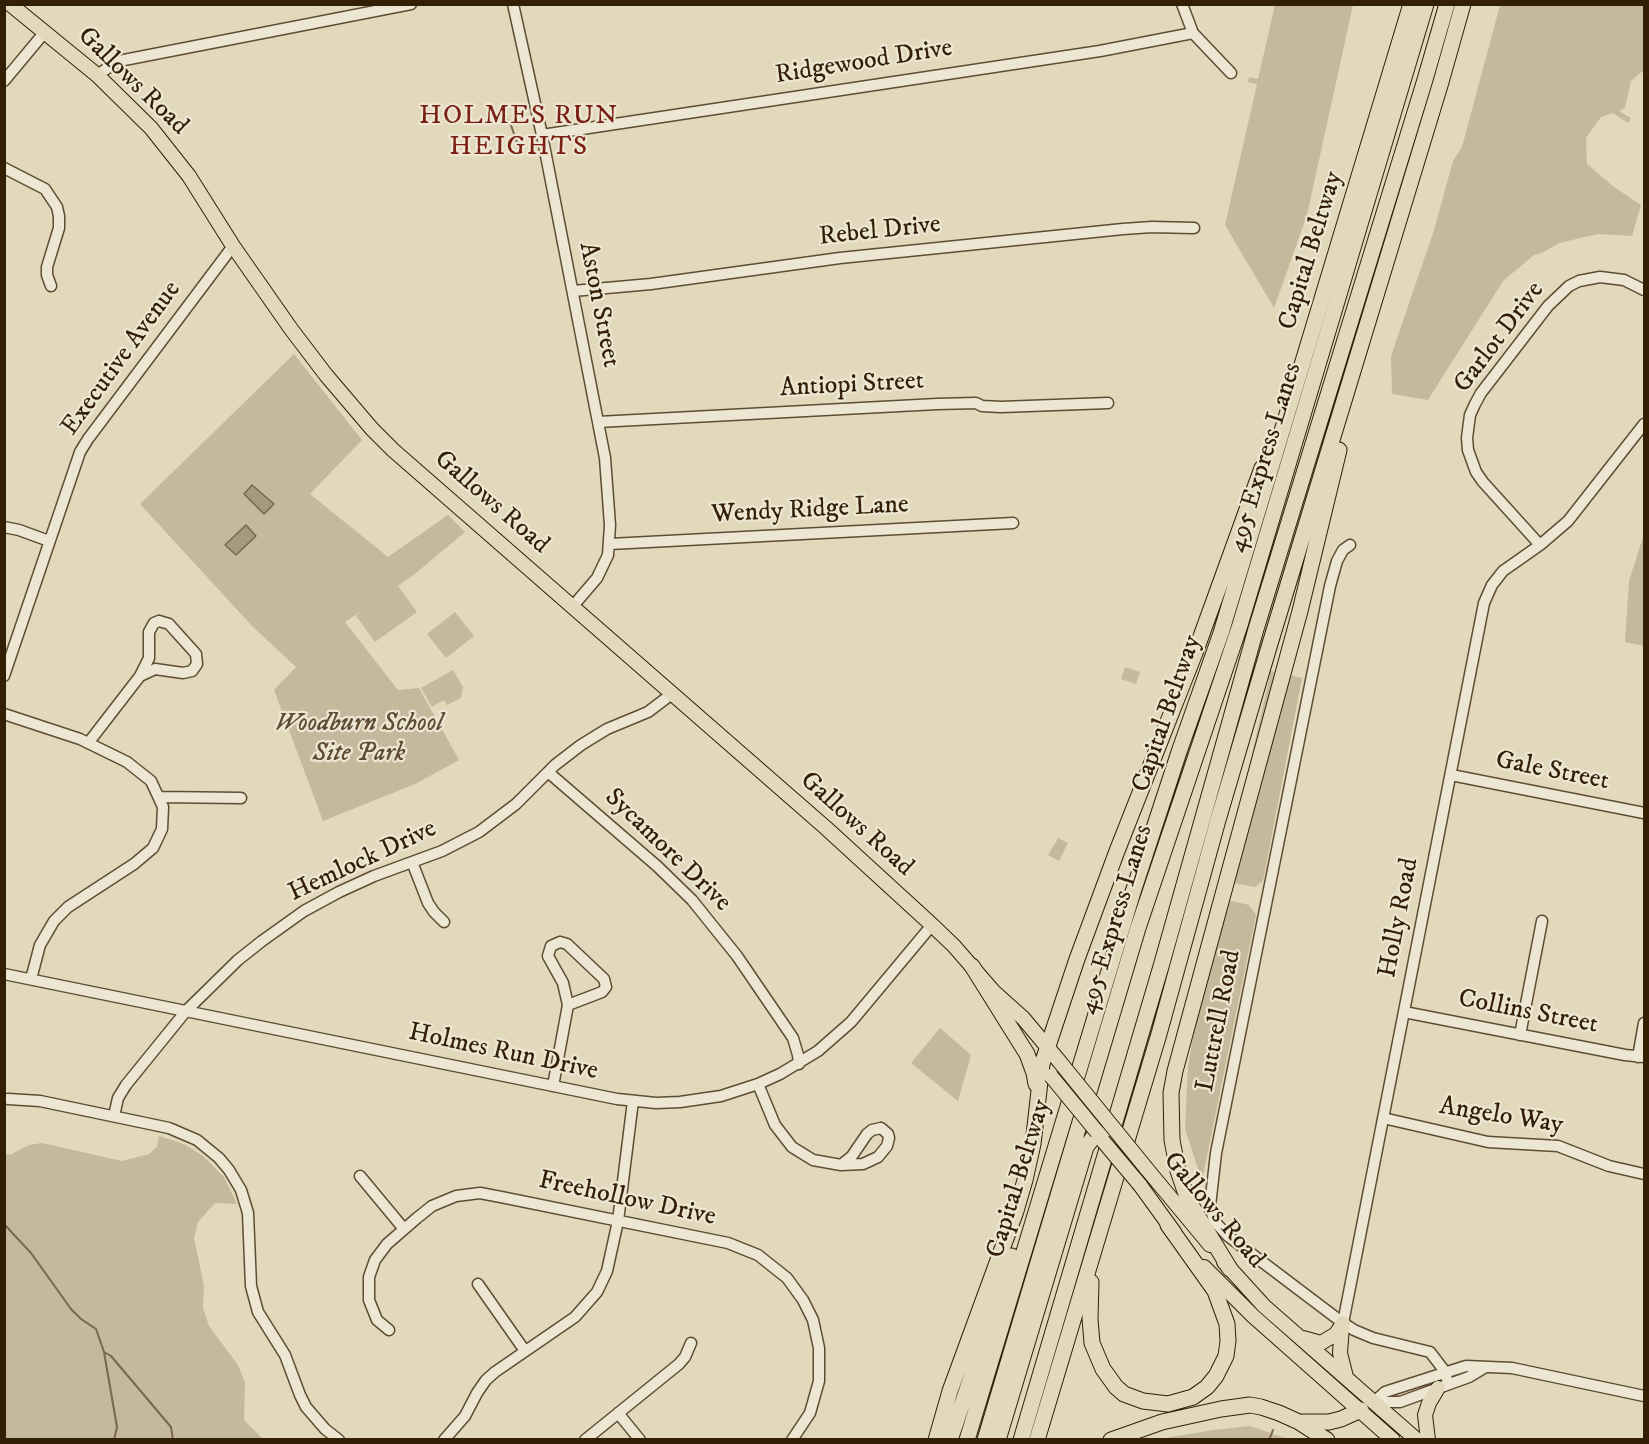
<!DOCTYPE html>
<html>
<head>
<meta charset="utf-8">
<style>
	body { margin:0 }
	#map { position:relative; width:1649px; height:1444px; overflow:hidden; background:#e2d8bc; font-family:"IM FELL DW Pica",serif }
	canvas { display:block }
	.frame { position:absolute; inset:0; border:6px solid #321f04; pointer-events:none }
</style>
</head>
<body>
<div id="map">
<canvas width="1649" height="1444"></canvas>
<div class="frame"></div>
</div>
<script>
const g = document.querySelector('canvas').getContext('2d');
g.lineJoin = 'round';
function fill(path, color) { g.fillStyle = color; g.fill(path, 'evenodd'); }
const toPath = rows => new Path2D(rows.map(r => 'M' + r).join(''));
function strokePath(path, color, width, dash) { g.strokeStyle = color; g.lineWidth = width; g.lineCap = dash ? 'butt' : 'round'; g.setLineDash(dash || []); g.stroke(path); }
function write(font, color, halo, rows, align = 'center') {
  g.font = font + ' "IM FELL DW Pica",serif'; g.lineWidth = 4.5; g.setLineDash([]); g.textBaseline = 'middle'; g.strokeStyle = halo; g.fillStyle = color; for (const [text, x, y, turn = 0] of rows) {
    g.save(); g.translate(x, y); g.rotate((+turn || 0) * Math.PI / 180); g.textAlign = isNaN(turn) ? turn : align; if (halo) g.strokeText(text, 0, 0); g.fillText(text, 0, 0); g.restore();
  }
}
fill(toPath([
	[1275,5,1353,5,1307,215,1274,308,1225,225,1257,84,1248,82,1249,77,1258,79],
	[1500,5,1644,5,1644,70,1631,81,1625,108,1619,111,1631,118,1628,123,1613,113,1601,117,1586,138,1587,164,1614,187,1641,205,1632,236,1598,234,1559,243,1542,253,1534,255,1503,281,1428,400,1392,394,1391,356,1434,230,1453,161,1462,147],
	[294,354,362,440,310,494,388,557,448,515,465,532,416,573,398,586,417,612,375,642,356,616,363,610,345,622,398,690,419,688,459,760,415,784,323,821,274,690,296,667,252,626,140,504],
	[1644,534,1644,646,1625,642,1629,581],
	[455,612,474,636,446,658,427,634],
	[1125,667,1140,672,1136,684,1121,679],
	[453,670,463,687,461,698,447,705,444,700,432,707,421,688],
	[1271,671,1302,678,1263,881,1255,887,1223,881],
	[1058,838,1068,843,1059,861,1048,855],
	[1219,898,1249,905,1256,915,1202,1181,1185,1129,1188,1065],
	[940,1028,971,1055,958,1101,911,1063],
	[159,1136,184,1144,203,1156,224,1177,237,1204,215,1203,198,1222,194,1238,204,1286,203,1308,209,1326,238,1365,245,1383,244,1420,263,1439,5,1439,5,1154,10,1155,29,1145,42,1143,122,1161,149,1154,157,1147],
	[1250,1426,1288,1439,1160,1439,1213,1430]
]), '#c4b99d');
const water = toPath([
	[252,485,274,504,264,514,244,494,252,485],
	[246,525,256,536,236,555,225,545,246,525]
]);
fill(water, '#a6997d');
strokePath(water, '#78684d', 1.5);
strokePath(toPath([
	[503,115,511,125,520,152],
	[4,1224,31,1253,71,1309,81,1319,96,1329,104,1352,117,1427,114,1440],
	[104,1352,111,1356,171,1427,173,1440],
	[1269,1440,1273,1430]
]), '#78684d', 2);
const minor = toPath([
	[513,4,542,135,605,458,610,525,608,555,597,578,573,606],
	[1182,4,1193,33,1231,73],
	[97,75,114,64,124,60,411,4],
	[4,81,44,33],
	[542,135,1100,51,1193,33],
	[4,168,45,189,57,207,59,216,59,228,47,267,47,275,51,286],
	[573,291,651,284,840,258,1123,229,1152,227,1194,228],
	[598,422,937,404,976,403,982,406,1001,407,1108,403],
	[4,527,19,530,49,541],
	[610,544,1013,523],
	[1350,545,1343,550,1337,561,1330,586,1216,1153,1210,1206,1214,1221,1228,1236,1343,1323,1354,1330,1373,1338,1430,1352,1443,1369,1449,1384],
	[1540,545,1483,482,1476,472,1468,450,1467,438,1470,415,1475,404,1481,393,1548,306,1569,286,1579,281,1600,277,1624,280,1644,290],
	[159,621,169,624,196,654,197,664,192,671,183,673,155,669,140,676,149,658,149,632,154,623,159,621],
	[4,676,80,452,88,439,233,246],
	[4,714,80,739,127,762,151,781,163,807,162,829,153,848,134,864,68,907,54,921,40,945,31,979],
	[89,742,140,676],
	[548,772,657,866,692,900,737,956,793,1038,798,1055,799,1064],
	[1451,775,1644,813],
	[160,797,241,798],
	[412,862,428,903,434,912,444,922],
	[560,942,567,944,604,979,606,987,602,992,568,1005,563,983,548,956,551,946,560,942],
	[4,974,617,1099,656,1103,680,1102,721,1096,758,1084,780,1074,818,1051,851,1022,932,925],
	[1404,1012,1625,1055,1644,1057],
	[1520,1035,1542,921],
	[1638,1057,1644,1023],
	[758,1084,775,1125,792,1147,813,1160,841,1165],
	[553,1086,568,1005],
	[8,1099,40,1101,169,1128,197,1140,219,1158,229,1170,241,1190,248,1213,251,1286,258,1312,285,1355,300,1395,306,1407,325,1429,339,1440],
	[114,1116,118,1098,126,1085,186,1011,238,960,262,941,304,911,339,892,374,876,442,851,479,832,516,804,555,765,581,745,607,729,648,712,673,693],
	[1383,1118,1488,1142,1558,1146,1609,1166,1644,1174],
	[881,1128,888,1134,889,1138,887,1146,878,1157,863,1164,841,1165,852,1156,867,1134,872,1130,881,1128],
	[360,1176,404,1229],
	[478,1284,525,1351],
	[1343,1323,1484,603,1492,585,1503,571,1540,545,1568,521,1644,424],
	[389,1330,377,1320,369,1300,369,1277,375,1260,387,1244,417,1218,432,1206,456,1196,480,1193,501,1197,728,1243,758,1255,787,1278,803,1300,813,1320,819,1348,819,1381,810,1413,792,1440],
	[1374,1402,1385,1392,1466,1366,1512,1368,1644,1396],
	[1374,1402,1400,1402,1469,1377,1484,1368],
	[618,1413,640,1440],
	[444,1440,465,1416,477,1393,486,1380,495,1372,575,1317,597,1292,607,1271,618,1221,633,1101],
	[585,1440,679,1364,685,1357,691,1343]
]);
const major = toPath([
	[10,4,97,75,151,128,189,176,233,246,291,329,326,375,372,429,393,450,826,828,932,925,954,946,994,992,1023,1018,1059,1061],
	[1146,1168,1210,1245],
	[1140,1185,1174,1232],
	[1224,1262,1264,1306,1417,1440],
	[1204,1267,1253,1316,1393,1440],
	[1342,1326,1340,1353,1346,1377],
	[1303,1338,1321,1343,1336,1334,1343,1323],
	[1428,1440,1425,1415,1429,1403,1438,1388]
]);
const highway = toPath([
	[972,966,1027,1054,1034,1073,1036,1084],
	[1230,1269,1188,1200,1178,1171,1172,1140,1171,1093,1175,1071,1300,611,1339,450],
	[1091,1282,1090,1319,1092,1343,1103,1369,1116,1387,1124,1394,1143,1401,1168,1404,1193,1397,1207,1387,1216,1376,1226,1356,1228,1341,1227,1324,1215,1291,1168,1225],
	[1302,1422,1329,1422,1341,1419,1361,1410],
	[936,1440,950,1391,1016,1211,1025,1180,1033,1144,1042,1064,1077,959,1117,851,1195,653,1262,468],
	[950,1440,1012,1256],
	[967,1440,1132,895,1180,749,1221,633,1411,4],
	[985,1440,1138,928,1240,625,1426,4],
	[998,1440,1086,1147,1097,1132,1109,1127],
	[1021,1440,1162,963,1256,629,1424,83,1447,4],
	[1037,1440,1159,1034,1218,820,1269,647,1441,82,1463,4],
	[1111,1440,1162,1422,1221,1409,1250,1405,1261,1407,1279,1413,1299,1422,1327,1440]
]);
strokePath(minor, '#5e4d32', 13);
strokePath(major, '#321f04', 16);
strokePath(highway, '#321f04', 17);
strokePath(minor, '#ece6d3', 10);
strokePath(major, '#e2d8bc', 14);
strokePath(highway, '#e2d8bc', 15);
const majorBridge = toPath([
	[1059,1061,1146,1168],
	[1051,1076,1097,1132],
	[1103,1141,1140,1185]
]);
strokePath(majorBridge, '#321f04', 16, []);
strokePath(majorBridge, '#e2d8bc', 14);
write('26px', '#321f04', '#ece6d3', [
	["Ridgewood Drive",864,63,-9],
	["Gallows Road",132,82,44],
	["Rebel Drive",880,232,-6],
	["Capital Beltway",1312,251,-73],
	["Aston Street",598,305,79],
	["Garlot Drive",1500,338,-53],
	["Executive Avenue",122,359,-54],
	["Antiopi Street",852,386,-3],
	["495 Express Lanes",1266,458,-73],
	["Gallows Road",491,503,41],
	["Wendy Ridge Lane",810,511,-3],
	["Capital Beltway",1168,714,-71],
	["Gale Street",1552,772,11],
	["Gallows Road",856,825,42],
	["Sycamore Drive",667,851,44],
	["Hemlock Drive",363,862,-25],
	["Holly Road",1400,918,-79],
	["495 Express Lanes",1117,920,-73],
	["Collins Street",1528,1013,11],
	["Luttrell Road",1220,1021,-79],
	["Holmes Run Drive",503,1053,12],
	["Angelo Way",1501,1117,9],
	["Capital Beltway",1020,1179,-73],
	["Freehollow Drive",627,1200,12],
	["Gallows Road",1213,1211,50]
]);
write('italic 26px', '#5e4d32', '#ece6d3', [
	["Woodburn School",359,725],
	["Site Park",359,755]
]);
g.letterSpacing = '1.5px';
write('27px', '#7a1f14', '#ece6d3', [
	["HOLMES RUN",519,117],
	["HEIGHTS",519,148]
]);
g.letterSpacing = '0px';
</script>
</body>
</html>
